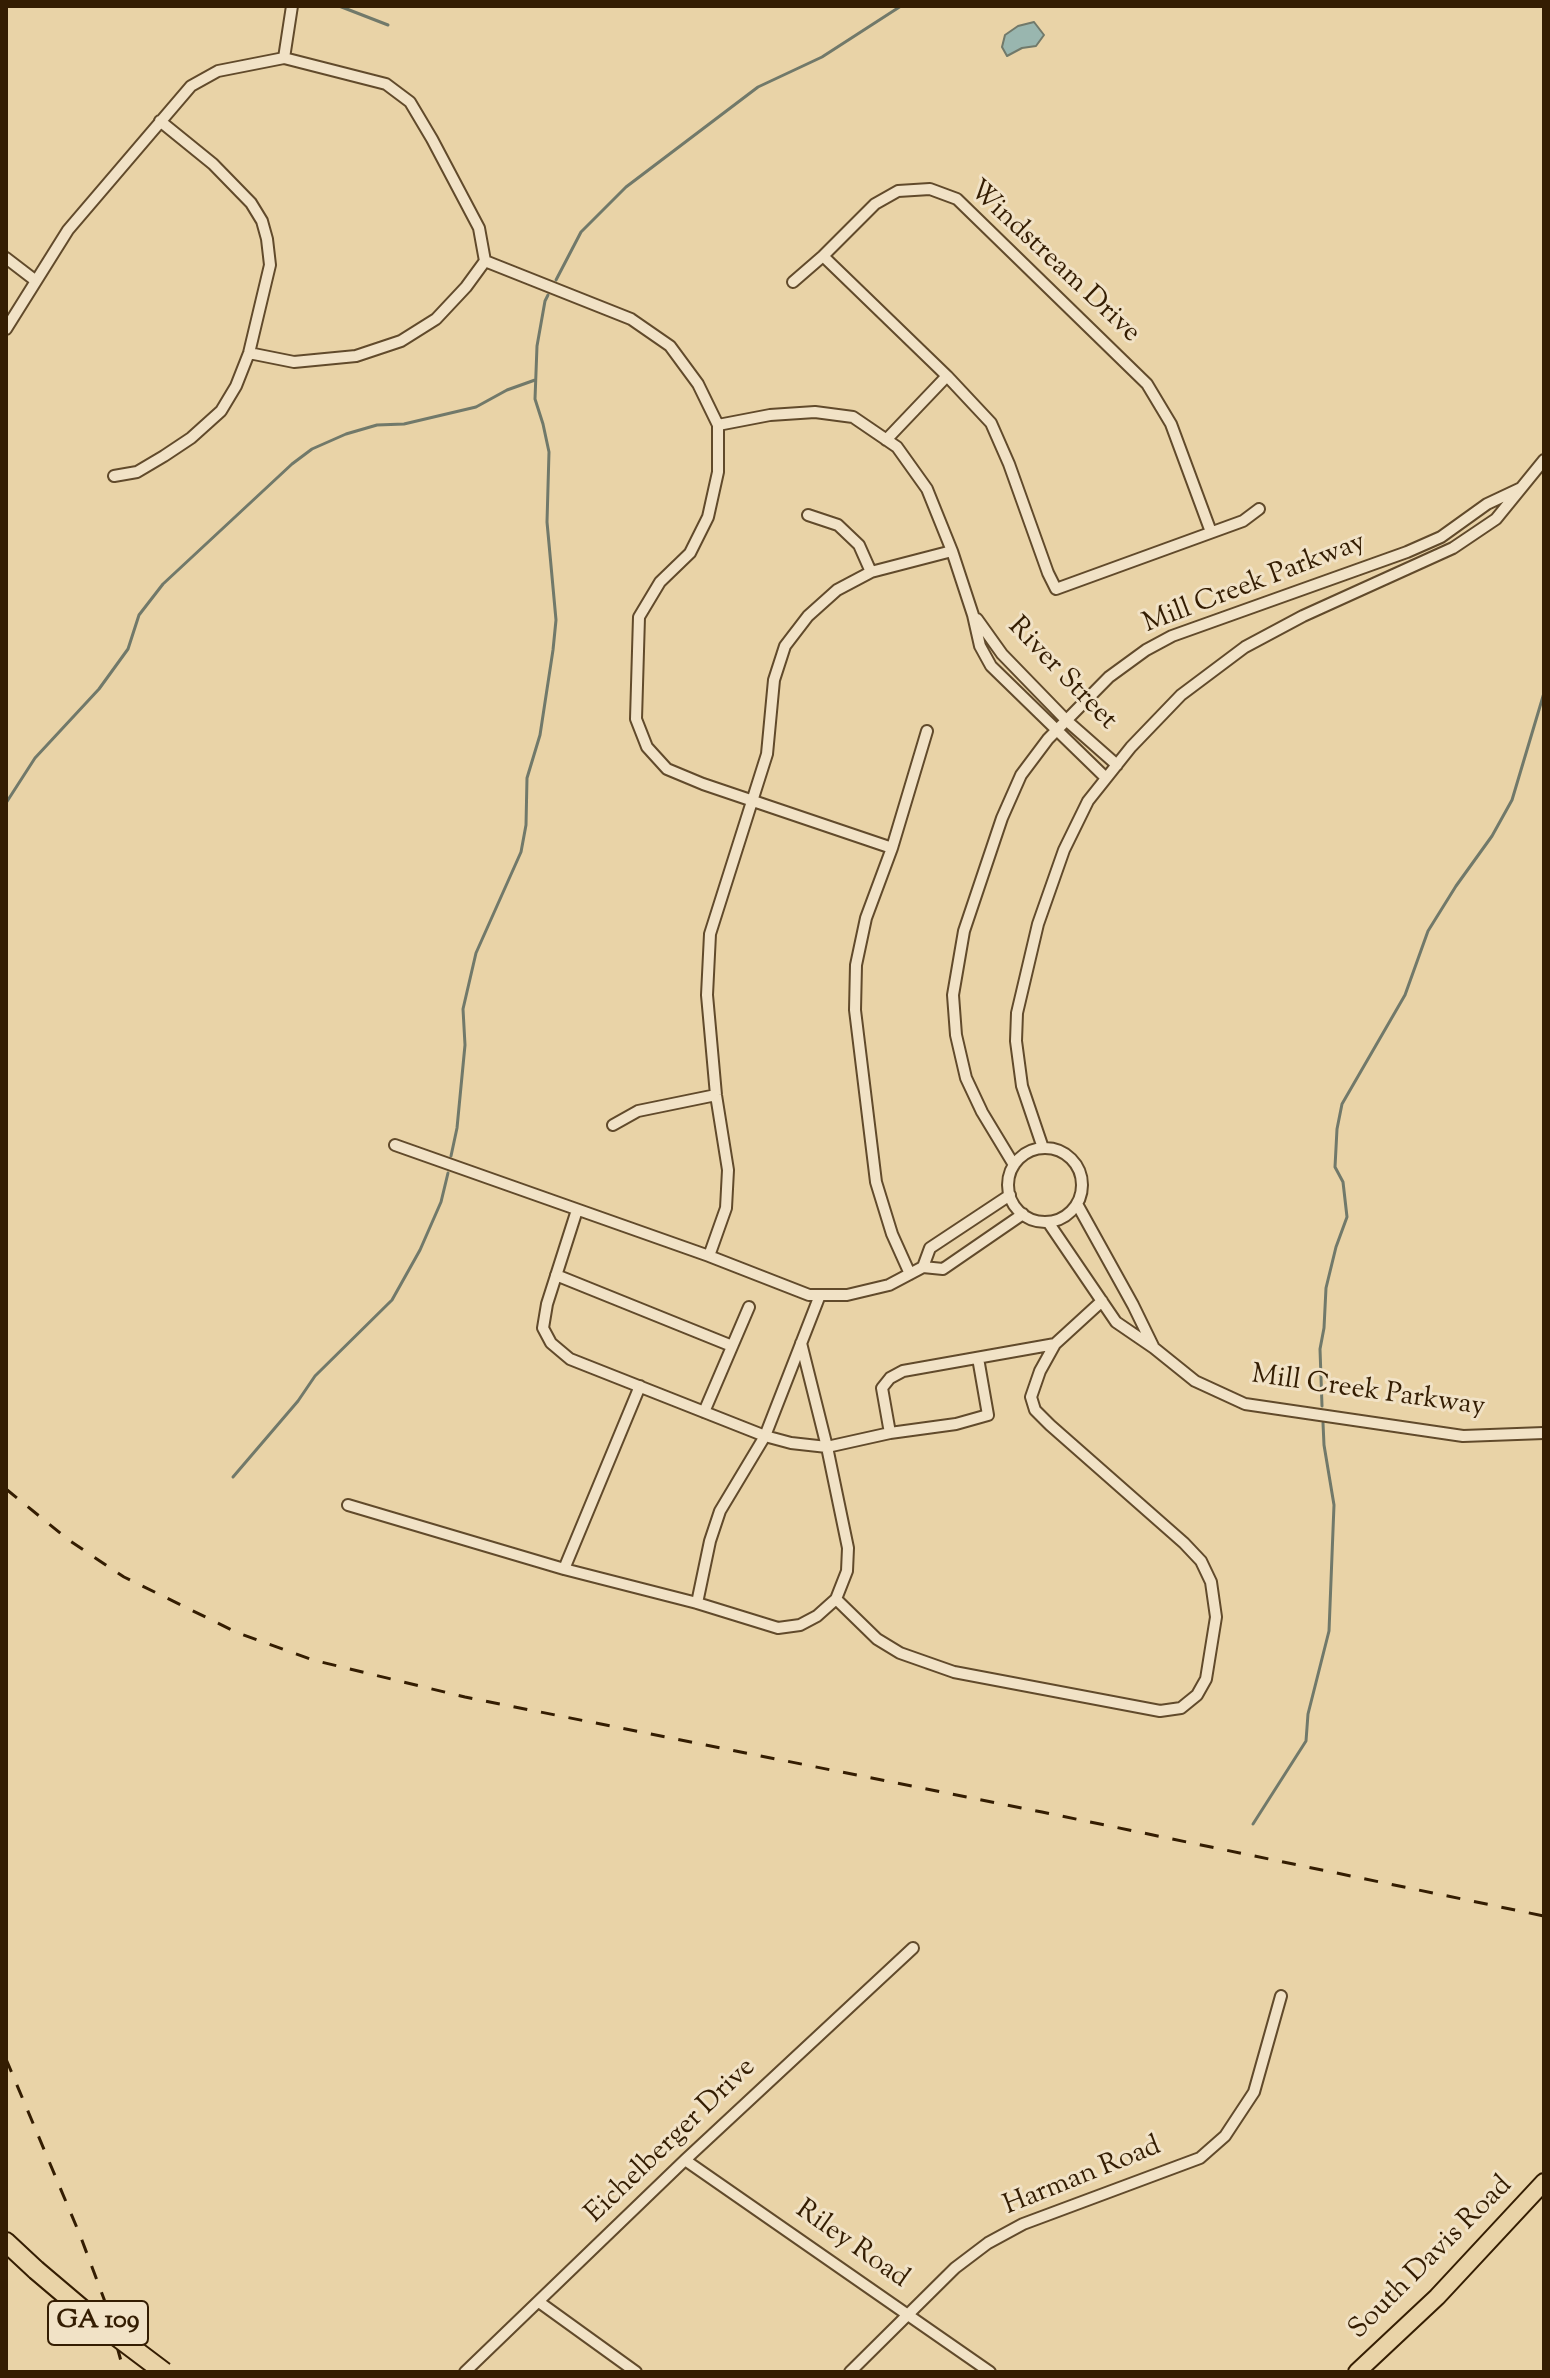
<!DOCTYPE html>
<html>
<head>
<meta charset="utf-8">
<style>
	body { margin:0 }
	#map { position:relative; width:1550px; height:2378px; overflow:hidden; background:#e9d3a7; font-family:"Sorts Mill Goudy",serif }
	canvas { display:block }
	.frame { position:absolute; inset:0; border:8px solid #341d02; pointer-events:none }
</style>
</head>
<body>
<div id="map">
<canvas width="1550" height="2378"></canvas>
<div class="frame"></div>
</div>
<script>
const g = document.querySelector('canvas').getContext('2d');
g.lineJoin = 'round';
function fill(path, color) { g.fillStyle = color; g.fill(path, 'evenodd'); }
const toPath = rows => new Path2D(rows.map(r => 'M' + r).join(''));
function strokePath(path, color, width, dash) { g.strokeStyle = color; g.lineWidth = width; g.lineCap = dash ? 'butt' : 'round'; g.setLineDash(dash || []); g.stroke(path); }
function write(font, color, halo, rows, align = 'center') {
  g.font = font + ' "Sorts Mill Goudy",serif'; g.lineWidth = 6; g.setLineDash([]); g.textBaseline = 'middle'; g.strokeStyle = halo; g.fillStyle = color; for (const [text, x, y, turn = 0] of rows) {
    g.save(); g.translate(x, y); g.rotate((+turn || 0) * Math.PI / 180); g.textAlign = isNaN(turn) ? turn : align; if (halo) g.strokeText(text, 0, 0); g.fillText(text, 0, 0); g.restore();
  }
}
const water = toPath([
	[1034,22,1044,35,1036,46,1022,48,1007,56,1002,47,1005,35,1018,26,1034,22]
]);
fill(water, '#99b6af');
strokePath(water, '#71796a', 2);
strokePath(toPath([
	[339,6,388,25],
	[556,280,581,232,626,187,758,87,822,57,901,6],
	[6,803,35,758,99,689,128,649,139,615,163,584,292,464,312,449,346,434,377,425,404,424,476,407,507,390,535,380],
	[451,1156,457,1128,465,1045,463,1009,476,953,521,852,526,825,527,778,540,735,553,650,556,620,547,522,549,452,543,424,535,399,537,346,545,301,548,295],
	[1322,1406,1320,1349,1324,1328,1326,1288,1336,1247,1347,1217,1343,1182,1335,1167,1337,1129,1342,1104,1405,995,1428,931,1456,886,1492,836,1512,800,1544,693],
	[233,1477,298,1401,315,1376,392,1300,420,1250,441,1202,448,1173],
	[1253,1824,1306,1741,1308,1714,1329,1631,1334,1505,1324,1445,1323,1423]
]), '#71796a', 3);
const street = toPath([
	[284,58,292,6],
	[823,256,947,376,991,423,1009,464,1048,573,1056,589,1243,521,1259,509],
	[6,258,36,281],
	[485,261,631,319,670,346,698,384,718,425,718,472,708,517,690,553,660,582,639,617,636,719,647,747,667,769,703,784,892,848],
	[793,282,823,256,875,204,898,191,930,189,957,199,1147,384,1171,424,1211,532],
	[6,329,68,230,191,86,218,71,284,58,386,84,410,102,432,139,479,228,485,261,466,287,436,319,401,341,356,356,294,362,249,353],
	[718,425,770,415,815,412,853,417,897,447,927,489,952,551,973,615,980,646,991,666,1106,778],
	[886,440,947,376],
	[114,476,137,472,164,456,191,438,221,411,236,386,249,353,270,265,267,239,262,221,251,203,213,164,160,121],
	[808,515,838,525,859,545,871,572],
	[977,619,1002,654,1066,720,1117,765],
	[613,1125,638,1111,716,1095],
	[395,1145,709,1256,809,1295,847,1295,889,1285,923,1267,943,1269,1023,1214],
	[1043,1148,1022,1086,1016,1041,1017,1013,1038,924,1064,850,1088,801,1131,747,1181,695,1245,647,1303,616,1453,548,1496,519,1544,460],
	'1008 1185a37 37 0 1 1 74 0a37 37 0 1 1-74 0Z',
	[1014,1165,982,1112,966,1078,956,1035,953,995,964,931,1002,818,1021,775,1048,739,1109,677,1146,650,1172,636,1407,552,1441,537,1487,504,1521,488],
	[1077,1204,1133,1305,1153,1346],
	[577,1210,547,1304,543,1328,551,1343,570,1359,765,1436,791,1443,827,1447,890,1433,956,1424,988,1415,978,1358],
	[1048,1222,1116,1322,1154,1348,1195,1381,1245,1404,1463,1436,1544,1433],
	[709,1256,726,1208,728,1170,716,1095,707,995,710,934,767,754,774,680,785,646,808,616,837,590,871,572,952,551],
	[923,1267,930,1248,1010,1195],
	[910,1274,892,1234,876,1182,855,1010,856,965,866,918,892,848,927,731],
	[556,1275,732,1346],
	[704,1412,749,1307],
	[890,1433,882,1388,890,1378,903,1371,1055,1344],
	[348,1505,564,1569,697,1603,778,1628,800,1625,817,1616,836,1599,847,1571,848,1548,827,1447,801,1343],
	[564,1569,640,1386],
	[836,1599,877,1639,900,1653,954,1672,1160,1711,1181,1708,1197,1695,1206,1679,1216,1617,1211,1582,1201,1561,1184,1543,1050,1425,1035,1410,1031,1397,1040,1371,1055,1344,1102,1301],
	[697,1603,710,1541,720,1511,765,1436,820,1295],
	[685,2160,990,2372],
	[539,2302,636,2372],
	[465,2372,685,2160,913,1948],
	[850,2372,955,2268,988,2243,1023,2224,1200,2158,1225,2136,1254,2092,1281,1996]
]);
const primary = toPath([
	[1357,2372,1437,2297,1544,2182]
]);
const highway = toPath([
	[6,2242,36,2270]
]);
strokePath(street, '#614a2b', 14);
strokePath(primary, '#341d02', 20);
strokePath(highway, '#341d02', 22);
strokePath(street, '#f1e2c6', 10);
strokePath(primary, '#e9d3a7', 16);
strokePath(highway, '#e9d3a7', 18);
strokePath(toPath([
	[6,1489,70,1541,124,1577,238,1633,313,1660,465,1697,1042,1812,1544,1916],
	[6,2059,80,2235,104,2299,124,2372]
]), '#341d02', 3, [14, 14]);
const highwayBridge = toPath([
	[36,2270,95,2320,164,2372]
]);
strokePath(highwayBridge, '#341d02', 22, []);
strokePath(highwayBridge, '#e9d3a7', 18);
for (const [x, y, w] of [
	[98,2323,100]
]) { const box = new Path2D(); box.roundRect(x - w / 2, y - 22, w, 44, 6); g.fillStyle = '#f1e2c6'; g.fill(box); strokePath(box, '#341d02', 2); }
write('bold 26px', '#341d02', null, [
	["GA 109",98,2323]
]);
write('28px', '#341d02', '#f1e2c6', [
	["Windstream Drive",1053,263,43],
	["Mill Creek Parkway",1255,585,-21],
	["River Street",1061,675,46],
	["Mill Creek Parkway",1368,1393,8],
	["Eichelberger Drive",672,2142,-44],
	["Harman Road",1083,2178,-22],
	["Riley Road",851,2246,35],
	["South Davis Road",1432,2259,-45]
]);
</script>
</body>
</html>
